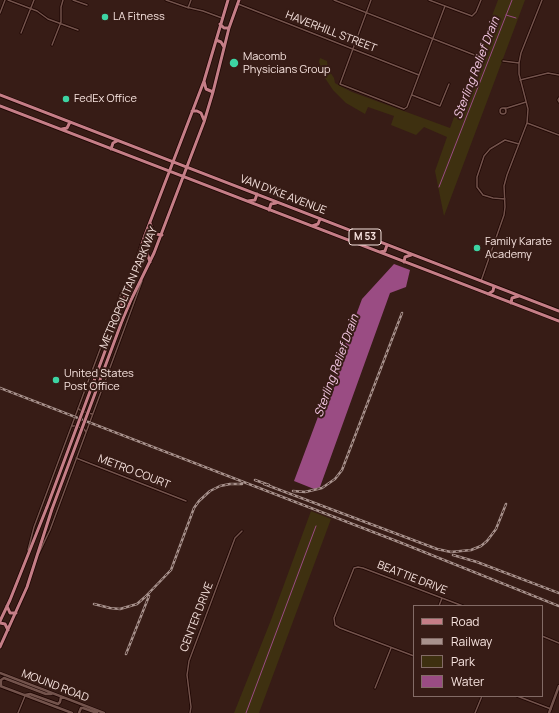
<!DOCTYPE html>
<html>
<head>
<meta charset="utf-8">
<style>
	body { margin:0 }
	#map { position:relative; width:559px; height:713px; overflow:hidden; background:#371c16; font-family:Manrope,sans-serif }
	canvas { display:block }
	.legend { position:absolute; left:413px; top:605px; width:130px; height:92px; box-sizing:border-box; background:#371c16; border:1px solid #836b66; margin:0; padding:5px 7px; list-style:none; font-size:12px; color:#f6e2de }
	.legend li { display:flex; align-items:center; gap:8px; height:20px }
	.legend b { width:20px; border:1px solid #836b66 }
</style>
</head>
<body>
<div id="map">
<canvas width="559" height="713"></canvas>
<ul class="legend">
<li><b style="height:5px;background:#c57e87"></b>Road</li>
<li><b style="height:5px;background:#a8928d"></b>Railway</li>
<li><b style="height:11px;background:#3e3010"></b>Park</li>
<li><b style="height:11px;background:#9a4c83"></b>Water</li>
</ul>
</div>
<script>
const g = document.querySelector('canvas').getContext('2d');
g.lineJoin = 'round';
function fill(path, color) { g.fillStyle = color; g.fill(path, 'evenodd'); }
const toPath = rows => new Path2D(rows.map(r => 'M' + r).join(''));
function strokePath(path, color, width, dash) { g.strokeStyle = color; g.lineWidth = width; g.lineCap = dash ? 'butt' : 'round'; g.setLineDash(dash || []); g.stroke(path); }
function write(font, color, halo, rows, align = 'center') {
  g.font = font + ' Manrope,sans-serif'; g.lineWidth = 4; g.setLineDash([]); g.textBaseline = 'middle'; g.strokeStyle = halo; g.fillStyle = color; for (const [text, x, y, turn = 0] of rows) {
    g.save(); g.translate(x, y); g.rotate((+turn || 0) * Math.PI / 180); g.textAlign = isNaN(turn) ? turn : align; if (halo) g.strokeText(text, 0, 0); g.fillText(text, 0, 0); g.restore();
  }
}
fill(toPath([
	[498,0,525,0,444,216,435,171,447,137,424,127,416,135,391,125,394,116,368,107,365,114,346,103,333,90,325,78,319,62,320,58,327,61,328,69,334,78,335,83,340,86,352,92,450,128],
	[311,511,331,519,259,713,234,713,271,620]
]), '#3e3010');
fill(toPath([
	[394,264,410,270,406,287,390,293,320,487,314,489,294,481,362,299]
]), '#9a4c83');
strokePath(toPath([
	[506,15,516,18],
	[439,187,512,0],
	[246,713,316,526]
]), '#9a4c83', 1);
const street = toPath([
	[8,0,37,11,48,19,78,30],
	[73,0,87,5],
	[166,0,186,7,203,11,222,18],
	[334,0,477,56],
	[371,0,340,84,404,109,407,107,445,6],
	[429,0,472,16,476,12,481,0],
	[238,4,419,75],
	[188,8,191,0],
	[0,13,5,0],
	[21,33,34,0],
	[52,45,61,22,61,7,63,0],
	[503,61,519,63],
	[520,80,548,73,559,75],
	[412,95,440,106,449,84],
	[559,98,558,100,559,102],
	'500 111a3 3 0 1 1 6 0a3 3 0 1 1-6 0Z',
	[504,108,507,108,526,102],
	[527,123,559,135],
	[505,199,493,198,483,195,477,187,477,177,484,156,490,149,505,140,519,144],
	[481,281,504,215,505,207,504,186,507,175,527,123,528,109,519,74,519,63,521,53,542,0],
	[78,408,81,411,92,414],
	[72,426,76,426,84,429,86,432],
	[76,458,186,501],
	[28,550,34,527,121,293,128,282],
	[39,553,50,530,142,281],
	[439,606,442,598],
	[542,636,559,643],
	[414,656,340,628,335,625,334,618,354,568,358,567,363,568,463,606],
	[375,688,391,648],
	[517,696,551,709],
	[18,713,25,696],
	[190,713,191,707,187,675,189,661,235,538,242,531],
	[475,713,482,696]
]);
const secondary = toPath([
	[0,673,104,713],
	[0,686,72,713],
	[1,686,1,680,4,678,46,694,51,694],
	[25,695,30,694,58,704,60,702,61,697],
	[79,713,81,708,83,708,97,713],
	[549,713,559,686]
]);
const primary = toPath([
	[220,24,224,28,229,28],
	[216,40,221,42,224,47],
	[204,81,206,89,213,92],
	[0,95,559,311],
	[0,106,559,321],
	[192,111,197,111,201,113,204,120],
	[62,129,67,128,70,122],
	[111,149,113,143,117,141],
	[248,201,255,200,257,194],
	[269,210,271,204,276,203],
	[150,223,153,231,156,234,162,235],
	[312,226,318,224,320,219],
	[140,251,144,251,147,253,150,262],
	[380,252,385,251,387,245],
	[404,262,405,257,411,255],
	[488,294,493,291,494,286],
	[511,303,512,298,519,296],
	[117,319,145,235,204,81,228,0],
	[122,321,131,300,154,253,204,122,213,92,229,28,239,0],
	[7,606,10,613,16,613],
	[0,621,10,600,47,507],
	[0,623,5,624,8,630],
	[0,647,27,587,52,509]
]);
strokePath(street, '#1d0502', 3);
strokePath(secondary, '#1d0502', 4);
strokePath(primary, '#1d0502', 4.5);
strokePath(street, '#73534c', 1.5);
strokePath(secondary, '#73534c', 2.5);
strokePath(primary, '#c57e87', 3);
const rail = toPath([
	[0,388,399,542,559,606],
	[255,480,269,485],
	[264,484,437,549,451,552,471,550,481,546,487,541,496,529,506,504],
	[293,491,305,492,322,488,335,479,342,470,402,313],
	[453,555,477,562,559,593],
	[94,604,110,608,120,609,137,604,145,597,171,570,194,508,199,501,210,491,220,486,230,484,242,484],
	[126,654,149,596]
]);
strokePath(rail, '#a8928d', 2.5);
strokePath(rail, '#371c16', 1, [3]);
const primaryBridge = toPath([
	[47,507,117,319],
	[52,509,122,321]
]);
strokePath(primaryBridge, '#1d0502', 4.5, []);
strokePath(primaryBridge, '#c57e87', 3);
for (const [x, y, r, color] of [
	[105,17,4,"#3dd4a3"],
	[234,63,5,"#3dd4a3"],
	[66,99,4,"#3dd4a3"],
	[477,248,4,"#3dd4a3"],
	[56,380,4,"#3dd4a3"]
]) { const dot = new Path2D(); dot.arc(x, y, r, 0, 2 * Math.PI); g.fillStyle = color; g.fill(dot); strokePath(dot, '#371c16', 1.5); }
for (const [x, y, w] of [
	[365,237,32]
]) { const box = new Path2D(); box.roundRect(x - w / 2, y - 8, w, 16, 3); g.fillStyle = '#371c16'; g.fill(box); strokePath(box, '#f6e2de', 1); }
write('bold 10px', '#f6e2de', null, [
	["M 53",365,237]
]);
write('11px', '#f6e2de', '#371c16', [
	["LA Fitness",113,17],
	["Macomb",243,57],
	["Physicians Group",243,70],
	["FedEx Office",74,99],
	["Family Karate",485,242],
	["Academy",485,255],
	["United States",64,374],
	["Post Office",64,387]
], 'left');
write('11px', '#f6e2de', '#371c16', [
	["HAVERHILL STREET",331,32,21],
	["VAN DYKE AVENUE",283,195,21],
	["METROPOLITAN PARKWAY",129,288,-67],
	["METRO COURT",134,472,21],
	["BEATTIE DRIVE",412,578,21],
	["CENTER DRIVE",197,617,-69],
	["MOUND ROAD",55,686,21]
]);
write('italic 12px', '#f4c8e4', '#371c16', [
	["Sterling Relief Drain",477,68,-69],
	["Sterling Relief Drain",337,366,-70]
]);
</script>
</body>
</html>
